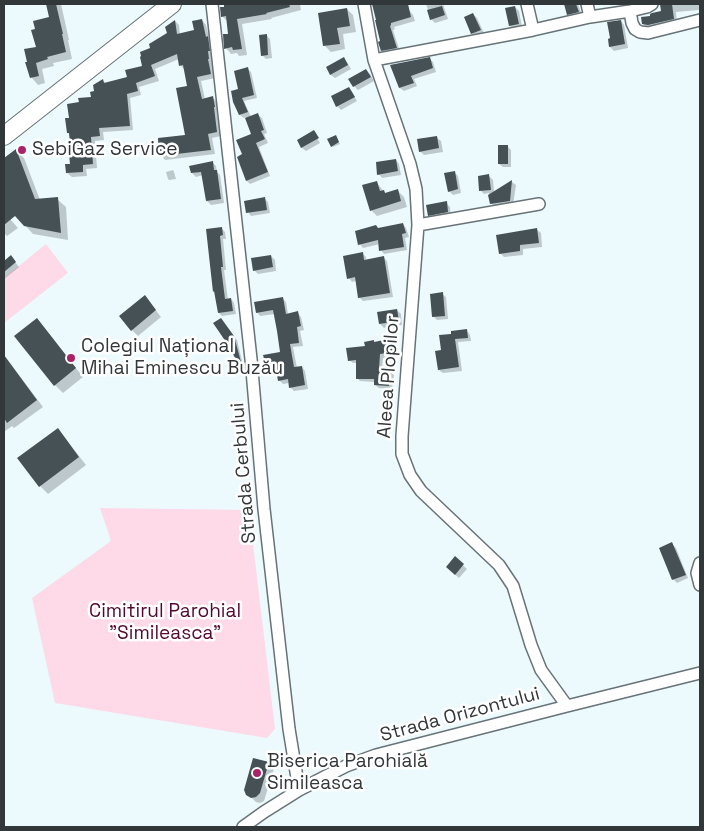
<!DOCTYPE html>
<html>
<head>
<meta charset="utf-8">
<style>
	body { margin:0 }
	#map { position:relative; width:704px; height:831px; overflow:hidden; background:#ecfafe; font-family:"Space Grotesk",sans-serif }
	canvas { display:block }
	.frame { position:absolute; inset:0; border:5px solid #323739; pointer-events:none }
</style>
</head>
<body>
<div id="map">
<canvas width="704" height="831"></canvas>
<div class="frame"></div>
</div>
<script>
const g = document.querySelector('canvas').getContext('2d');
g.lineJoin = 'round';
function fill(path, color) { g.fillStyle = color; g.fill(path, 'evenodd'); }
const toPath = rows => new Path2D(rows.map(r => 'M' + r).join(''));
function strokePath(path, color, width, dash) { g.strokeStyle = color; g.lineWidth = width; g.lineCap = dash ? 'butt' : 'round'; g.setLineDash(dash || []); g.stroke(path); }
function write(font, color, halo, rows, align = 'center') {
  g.font = font + ' "Space Grotesk",sans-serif'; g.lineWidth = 5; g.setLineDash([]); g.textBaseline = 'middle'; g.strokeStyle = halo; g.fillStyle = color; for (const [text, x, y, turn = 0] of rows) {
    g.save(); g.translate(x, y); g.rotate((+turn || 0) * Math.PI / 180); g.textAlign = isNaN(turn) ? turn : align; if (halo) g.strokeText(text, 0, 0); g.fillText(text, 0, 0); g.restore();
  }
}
fill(toPath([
	[46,244,68,273,4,323,4,278],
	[100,508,249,510,275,729,267,738,55,703,32,598,111,541]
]), '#fed9e7');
fill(toPath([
	[47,4,61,4,69,40,68,40,72,59,53,63,54,66,42,69,45,83,38,85,32,78,27,63,37,47,50,18],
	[225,4,300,4,301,10,271,18,272,19,242,24,247,55,239,56,237,53,231,54,226,48,230,35,228,22,222,16,226,8],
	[373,4,390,4,394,14,409,10,413,15,415,21,394,27,395,29,393,30,400,52,387,55,382,50,378,21],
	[426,4,443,4,448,19,435,23,431,19],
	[565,4,578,4,582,15,572,18,568,14],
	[661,4,700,4,700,12,699,10,676,12,677,23,647,28,643,24,652,17,663,12],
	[515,7,519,11,522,27,513,29,510,26],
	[347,9,353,15,356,32,343,34,345,49,331,52,325,46],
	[473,14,477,18,484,33,476,37,472,33],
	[202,20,206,25,210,40,212,42,213,55,211,55,213,63,212,63,215,78,201,81,205,99,213,98,217,102,219,111,217,111,221,136,212,138,215,154,165,160,161,155,187,136,188,87,185,70,180,65,179,59,155,69,159,81,139,87,141,95,130,98,133,130,103,132,104,140,95,141,97,168,86,169,87,176,72,177,67,173,72,165,73,155,71,136,68,133,70,119,92,98,103,81,106,83,129,78,144,67,152,49,168,34,175,21,179,25,180,35,195,31],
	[621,21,624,25,628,48,614,51,610,47,609,40],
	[266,35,270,39,272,58,266,59,262,55],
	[429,58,433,62,436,72,414,79,417,86,404,91,400,88,392,66],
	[343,59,347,62,351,69,335,78,331,75,328,68],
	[248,69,251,72,257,98,244,101,251,117,258,115,262,118,267,133,264,134,268,143,259,147,270,176,250,184,247,181,244,155,252,135,246,117,244,118,240,115,235,102],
	[366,70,370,74,374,81,358,90,354,86],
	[349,88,352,92,357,101,341,110,337,106,332,97],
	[314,132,317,134,315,134,320,143,306,151,302,148,298,140],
	[337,138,340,144,333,147,332,146],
	[437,138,441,141,443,152,424,155,420,151],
	[507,146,511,150,511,167,503,167,499,164],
	[16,150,24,158,40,200,57,199,66,207,68,240,33,234,20,220,4,190,4,160],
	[396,160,399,164,401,175,382,178,379,174],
	[212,162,216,166,217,172,220,175,224,203,211,205,207,201,203,175,196,177,192,173],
	[173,170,174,172,176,179,169,180,168,179,166,172],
	[454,172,458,176,461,193,453,195,449,191],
	[489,176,493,180,494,192,512,182,516,185,513,205,495,207,491,203,489,193,484,194,480,190],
	[376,182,386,194,398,191,404,197,407,207,377,216,371,210],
	[265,199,268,202,270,213,251,216,248,212],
	[446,203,450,207,451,216,433,219,429,215],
	[4,212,18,228,7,236,4,233],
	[403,224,406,228,409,237,405,238,407,250,384,254,381,250,380,244,363,248,360,244,379,229],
	[221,228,225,232,226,239,223,239,226,270,224,270,228,300,231,299,234,303,236,314,222,316,219,313,207,230],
	[537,230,541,233,542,247,523,249,523,255,504,257,500,253],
	[362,253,366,257,366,260,384,258,387,261,393,297,363,301,359,297,356,281,352,282,349,278],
	[271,256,275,260,276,271,258,274,254,270],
	[11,257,19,267,4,279,4,263],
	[442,294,446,297,448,319,437,320,433,316],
	[283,299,286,302,288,314,298,313,301,317,304,330,300,331,303,346,293,347,297,368,302,367,305,371,308,389,294,391,290,387,289,383,283,384,279,380,277,368,270,369,267,365,281,352,275,314,260,316,257,312],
	[150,303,161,317,138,336,132,330],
	[397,310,401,314,402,325,384,328,380,324],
	[223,322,237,340,243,365,239,362],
	[44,328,83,377,63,393,55,385],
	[467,331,470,335,471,341,458,342,462,371,443,373,439,370,442,351,441,336],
	[374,341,375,343,384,342,386,344,394,343,397,347,398,355,383,358,382,371,390,372,394,375,392,389,379,388,375,385,375,382,360,381,357,378,358,363,353,363,349,360],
	[4,355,43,407,14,428,12,426,4,432],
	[57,430,65,438,86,465,48,494,40,486],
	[672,544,676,548,688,578,677,583,673,579],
	[455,558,467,569,459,578,451,571],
	[268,763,274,769,264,801,260,803,256,802,246,792]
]), '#0003');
fill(toPath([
	[46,4,56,4,63,34,62,34,66,52,47,57,48,59,36,63,39,76,30,78,25,62,27,62,24,49,36,47,31,30,35,29,33,21,49,17],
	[224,4,289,4,290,7,266,13,267,14,237,19,242,49,233,50,232,47,224,49,223,34,228,34,226,16,221,17,220,7,224,7],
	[372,4,408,4,411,17,391,23,391,25,390,26,397,48,381,51,378,42,380,41,375,20,376,20],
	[564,4,576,4,579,12,567,15],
	[660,4,672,4,674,19,648,25,642,24,641,17,650,16,650,14,652,13,661,11],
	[442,6,445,15,430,20,427,10],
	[515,6,519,24,509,26,505,8],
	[347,8,350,26,337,28,340,44,323,46,318,13],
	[473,13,481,30,471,34,464,17],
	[202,19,206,37,208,36,210,51,208,51,209,59,208,59,211,74,197,77,202,99,213,96,215,107,214,107,217,132,208,134,211,150,159,156,158,138,185,135,176,88,187,86,183,65,179,66,177,54,151,65,155,76,136,83,138,91,127,94,130,126,99,128,100,136,91,137,93,164,83,165,83,172,66,173,65,164,70,164,69,154,71,154,69,133,67,133,65,118,69,118,67,104,79,102,78,98,91,97,90,92,94,91,93,85,103,79,104,83,127,77,125,70,142,66,140,57,141,56,140,52,150,48,149,44,167,33,165,27,175,20,177,34,194,30,192,21],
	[621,20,625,44,609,47,608,39,610,38,607,22],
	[267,34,268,55,261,56,259,35],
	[344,57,348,65,330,75,326,67],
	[430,57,433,68,411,76,414,83,399,88,390,65],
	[248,67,254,95,242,98,248,112,239,115,233,102,231,91,238,89,234,71],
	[366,69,371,77,353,87,348,79],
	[349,87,355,97,336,107,331,96],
	[258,113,264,130,261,131,265,139,256,143,268,172,246,181,237,157,242,154,236,140,251,134,245,118],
	[314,130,319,138,301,148,297,140],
	[336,135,339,142,331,147,327,139],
	[437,136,439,148,419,152,417,139],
	[498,145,508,145,508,164,498,164],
	[16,149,35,199,58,197,61,233,24,226,15,216,4,225,4,158],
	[396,159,398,171,377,175,376,162],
	[213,161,214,170,217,170,221,199,206,201,201,172,191,173,189,166],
	[455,171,458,189,448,192,444,173],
	[489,174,491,190,479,191,478,176],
	[512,180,510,201,490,204,488,195],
	[377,181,380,191,384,190,385,193,398,189,401,201,370,211,362,185],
	[265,197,267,210,246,213,244,201],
	[447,201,448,212,428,216,426,205],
	[403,223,406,233,402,234,404,247,379,251,378,240,358,245,355,231,376,225,378,228],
	[222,227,223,235,220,236,223,267,221,267,225,299,231,298,233,311,218,313,214,291,213,292,206,229],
	[537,228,539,243,520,245,520,251,499,254,496,235],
	[363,252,364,260,384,256,390,293,358,298,355,277,347,279,343,256],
	[11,255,16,262,4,272,4,261],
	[271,255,273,267,253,271,251,258],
	[443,292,445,316,432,317,430,294],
	[145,295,156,310,131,331,119,316],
	[283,297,286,314,298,311,301,326,297,327,299,343,290,344,294,367,302,366,305,385,289,388,288,379,278,381,275,364,266,366,263,355,280,352,277,331,273,310,256,313,254,302],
	[397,309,399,321,379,324,377,312],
	[37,318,76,368,54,386,14,336],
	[221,318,234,336,241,362,238,363,226,342,213,323],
	[467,329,468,338,455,339,459,367,438,370,435,351,441,350,439,335,451,334,451,331],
	[374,340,374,342,384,340,385,343,394,342,396,352,380,354,379,370,391,370,389,386,374,385,374,379,356,379,356,360,348,361,346,348,365,346,364,342],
	[4,355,37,400,7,423,4,418],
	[58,428,79,457,39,487,17,458],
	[672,542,686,575,672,580,659,548],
	[455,556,464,564,455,575,446,567],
	[253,758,269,762,260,793,256,797,251,798,246,795,244,790]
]), '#465155');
const minor = toPath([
	[212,4,251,359,264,509,289,729,299,790],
	[364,4,374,60,410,164,416,189,418,225,402,436,402,454,410,475,421,491,499,565,513,586,531,645,541,670,567,706],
	[527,4,533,30],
	[587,4,590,17],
	[630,11,632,23,635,29,640,32,648,33,700,20],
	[374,60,533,30,590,17,630,11,647,7,652,4],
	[418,225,539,204],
	[700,563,697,573,700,585],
	[243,827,264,812,299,790,346,766,376,755,567,706,700,673]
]);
const primary = toPath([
	[4,136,172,4]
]);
strokePath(minor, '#677377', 14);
strokePath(primary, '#677377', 20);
strokePath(minor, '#fff', 11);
strokePath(primary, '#fff', 18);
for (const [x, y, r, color] of [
	[22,150,5,"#a9236b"],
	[71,358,5,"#a9236b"],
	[257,773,5,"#a9236b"]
]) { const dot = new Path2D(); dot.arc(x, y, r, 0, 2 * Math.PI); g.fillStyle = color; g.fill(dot); strokePath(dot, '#fff', 2); }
write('19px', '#323739', '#fff', [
	["SebiGaz Service",32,150],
	["Colegiul Național",81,347],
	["Mihai Eminescu Buzău",81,369],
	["Biserica Parohială",267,762],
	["Simileasca",267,784]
], 'left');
write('19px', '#323739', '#fff', [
	["Aleea Plopilor",389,377,-86],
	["Strada Cerbului",244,473,-95],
	["Strada Orizontului",460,715,-15]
]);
write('19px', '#530731', '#fff', [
	["Cimitirul Parohial",165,612],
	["\"Simileasca\"",165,634]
]);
</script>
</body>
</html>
